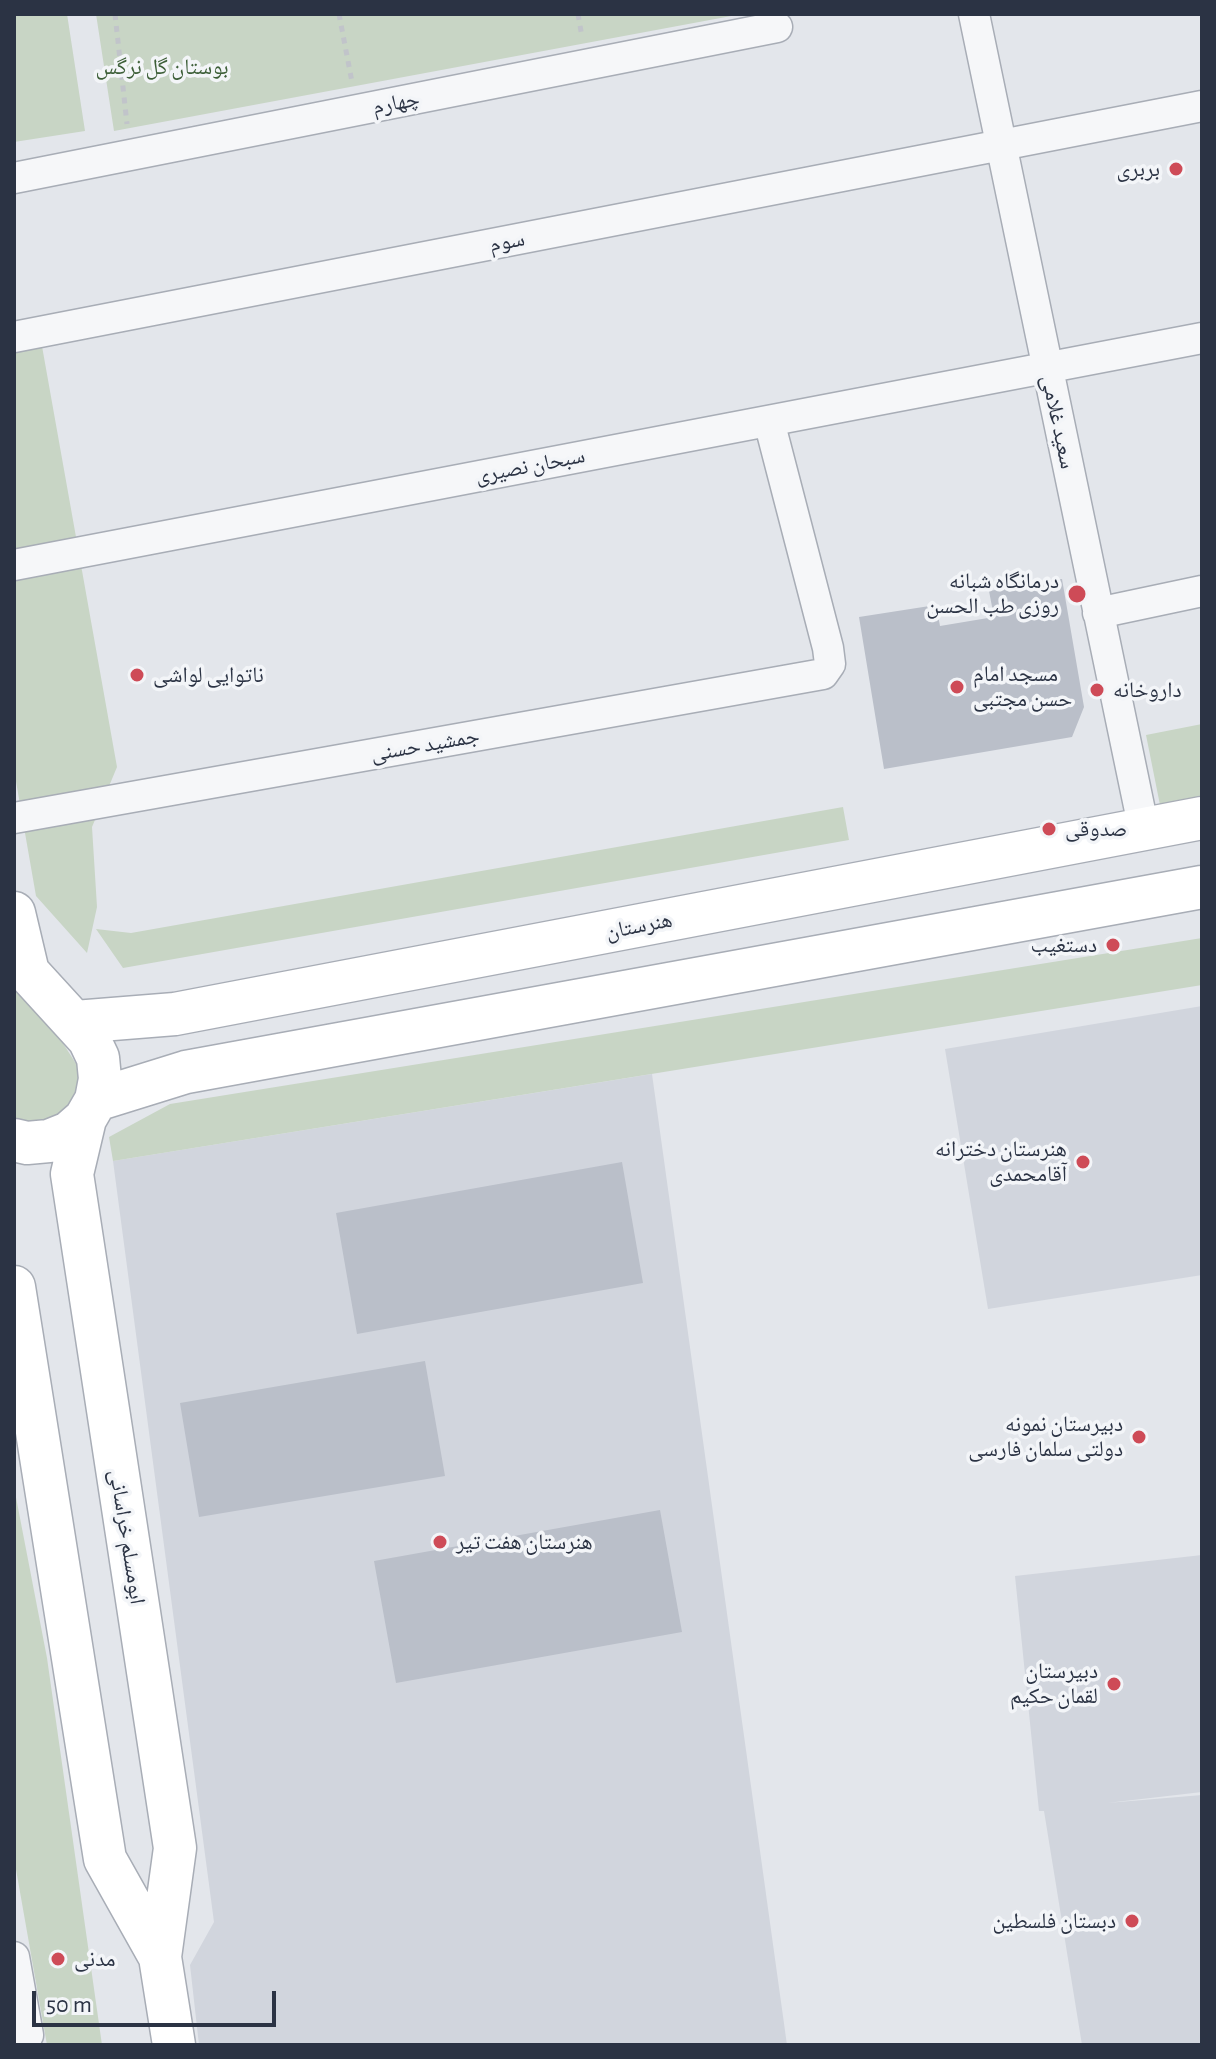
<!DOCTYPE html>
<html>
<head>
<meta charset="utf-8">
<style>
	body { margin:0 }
	#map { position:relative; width:1216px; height:2059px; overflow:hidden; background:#e3e6eb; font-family:"Alegreya Sans",sans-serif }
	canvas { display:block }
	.frame { position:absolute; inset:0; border:16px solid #2b3344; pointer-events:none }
	.scale { position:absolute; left:32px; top:1991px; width:244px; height:36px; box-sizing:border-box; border:4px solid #2b3344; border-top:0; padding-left:10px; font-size:24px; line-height:28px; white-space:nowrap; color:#2b3344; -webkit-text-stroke:6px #f3f5f8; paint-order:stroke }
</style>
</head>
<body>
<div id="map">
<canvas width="1216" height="2059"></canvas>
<div class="frame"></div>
<div class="scale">50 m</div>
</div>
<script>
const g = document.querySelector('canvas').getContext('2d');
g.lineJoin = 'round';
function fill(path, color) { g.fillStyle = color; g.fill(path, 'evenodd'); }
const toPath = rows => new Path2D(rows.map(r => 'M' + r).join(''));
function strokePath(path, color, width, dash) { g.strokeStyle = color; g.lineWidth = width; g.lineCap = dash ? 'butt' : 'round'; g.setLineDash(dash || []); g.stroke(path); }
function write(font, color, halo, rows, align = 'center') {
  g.font = font + ' "Alegreya Sans","Noto Naskh Arabic",sans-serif'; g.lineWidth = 7; g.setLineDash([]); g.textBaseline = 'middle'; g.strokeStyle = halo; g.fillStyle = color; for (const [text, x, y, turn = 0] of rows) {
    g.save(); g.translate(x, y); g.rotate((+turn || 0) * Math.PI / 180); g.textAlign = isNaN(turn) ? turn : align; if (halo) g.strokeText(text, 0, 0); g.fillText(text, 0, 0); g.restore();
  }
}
fill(toPath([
	[1202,1006,1202,1275,988,1309,945,1049],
	[652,1074,787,2045,199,2045,190,1965,214,1922,113,1161],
	[1202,1555,1202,1792,1107,1803,1202,1795,1202,2045,1082,2045,1044,1811,1039,1811,1015,1576]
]), '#d1d5dd');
fill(toPath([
	[14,14,67,14,85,131,14,142],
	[96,14,742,14,114,131],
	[40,335,117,767,92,827,97,907,87,953,36,896,14,770,14,340],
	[1202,724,1202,797,1160,805,1146,735],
	[843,807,849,840,123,968,96,929,131,933],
	[1202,938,1202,985,113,1161,109,1137,170,1104],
	[14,981,52,1026,80,1070,73,1106,43,1124,14,1126],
	[14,1487,47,1658,102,2045,47,2045,14,1858]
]), '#c8d5c5');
fill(toPath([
	[1062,579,1084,707,1072,737,884,769,859,617,936,605,940,626,994,617,989,591],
	[622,1162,643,1283,357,1334,336,1213],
	[425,1361,445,1476,199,1517,180,1403],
	[660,1510,682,1632,396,1683,374,1561]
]), '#babfc9');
const street = toPath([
	[974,14,1144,830],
	[14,178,777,27],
	[14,337,1202,106],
	[14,565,1202,338],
	[1098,613,1202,591],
	[14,818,823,674,830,664,828,648,769,421],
	[14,1957,28,2035,19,2045]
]);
const secondary = toPath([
	[14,913,27,968],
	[14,957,89,1039,98,1058,100,1079,96,1100,85,1119,69,1133,49,1141,27,1143,14,1140],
	[75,1022,175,1014,1202,818],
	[96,1100,186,1072,1202,887],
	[85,1119,72,1174,175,1848,160,1957,174,2045],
	[14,1287,105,1859,160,1957]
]);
strokePath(street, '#a8adb6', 33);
strokePath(secondary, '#a8adb6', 45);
strokePath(toPath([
	[115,14,127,124],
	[339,14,352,82],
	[578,14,582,37]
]), '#c1c4ca', 5, [6, 6]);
strokePath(street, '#f6f7f9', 30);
strokePath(secondary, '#fff', 42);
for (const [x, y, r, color] of [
	[1176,169,8,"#ce4b57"],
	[1077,594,10,"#ce4b57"],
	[137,675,8,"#ce4b57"],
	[957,687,8,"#ce4b57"],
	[1097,690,8,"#ce4b57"],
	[1049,829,8,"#ce4b57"],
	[1113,945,8,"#ce4b57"],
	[1083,1162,8,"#ce4b57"],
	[1139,1437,8,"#ce4b57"],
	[440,1542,8,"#ce4b57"],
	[1114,1684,8,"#ce4b57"],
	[1132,1921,8,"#ce4b57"],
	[58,1959,8,"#ce4b57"]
]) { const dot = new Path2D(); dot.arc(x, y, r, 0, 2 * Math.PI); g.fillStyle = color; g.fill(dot); strokePath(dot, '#f3f5f8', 3); }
write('22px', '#3d5f38', '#f3f5f8', [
	["بوستان گل نرگس",162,67]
]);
write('22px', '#2b3344', '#f3f5f8', [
	["چهارم",396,103,-11],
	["سوم",507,242,-11],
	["سعید غلامی",1058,422,78],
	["سبحان نصیری",530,466,-11],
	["جمشید حسنی",425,745,-10],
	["هنرستان",639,926,-11],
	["ابومسلم خراسانی",127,1537,81]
]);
write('22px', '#2b3344', '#f3f5f8', [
	["بربری",1160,169],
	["درمانگاه شبانه",1059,581],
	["روزی طب الحسن",1059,606],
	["مسجد امام",973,674,"left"],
	["حسن مجتبی",973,699,"left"],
	["ناتوایی لواشی",153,675,"left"],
	["داروخانه",1113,690,"left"],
	["صدوقی",1065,829,"left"],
	["دستغیب",1097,945],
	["هنرستان دخترانه",1067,1149],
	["آقامحمدی",1067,1174],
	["دبیرستان نمونه",1123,1424],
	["دولتی سلمان فارسی",1123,1449],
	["هنرستان هفت تیر",456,1542,"left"],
	["دبیرستان",1098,1671],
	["لقمان حکیم",1098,1696],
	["دبستان فلسطین",1116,1921],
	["مدنی",74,1959,"left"]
], 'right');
</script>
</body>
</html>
